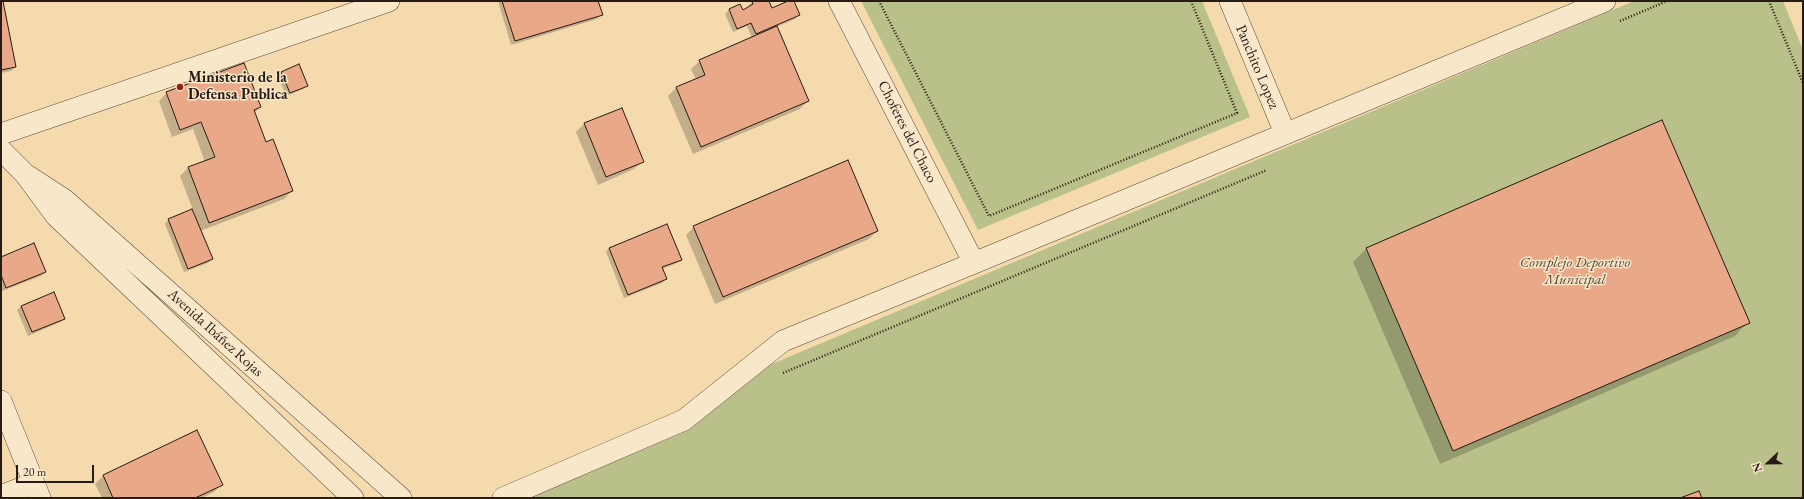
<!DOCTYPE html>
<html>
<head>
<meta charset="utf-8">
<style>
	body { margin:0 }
	#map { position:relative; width:1804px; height:499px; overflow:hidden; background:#f4daac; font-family:"EB Garamond",serif }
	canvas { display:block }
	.frame { position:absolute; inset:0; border:2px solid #281a15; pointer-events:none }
	.north { position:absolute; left:1748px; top:443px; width:40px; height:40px; -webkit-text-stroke:3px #f8e7c9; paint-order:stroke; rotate:248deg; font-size:11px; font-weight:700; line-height:16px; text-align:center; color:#281a15 }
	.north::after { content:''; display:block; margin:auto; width:14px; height:18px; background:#281a15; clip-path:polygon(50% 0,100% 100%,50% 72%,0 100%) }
	.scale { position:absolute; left:16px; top:465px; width:78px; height:18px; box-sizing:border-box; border:2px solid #281a15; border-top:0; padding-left:5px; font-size:12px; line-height:14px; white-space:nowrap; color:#281a15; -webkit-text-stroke:3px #f8e7c9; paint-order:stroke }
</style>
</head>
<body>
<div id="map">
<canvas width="1804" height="499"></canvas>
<div class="frame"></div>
<div class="north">N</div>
<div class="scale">20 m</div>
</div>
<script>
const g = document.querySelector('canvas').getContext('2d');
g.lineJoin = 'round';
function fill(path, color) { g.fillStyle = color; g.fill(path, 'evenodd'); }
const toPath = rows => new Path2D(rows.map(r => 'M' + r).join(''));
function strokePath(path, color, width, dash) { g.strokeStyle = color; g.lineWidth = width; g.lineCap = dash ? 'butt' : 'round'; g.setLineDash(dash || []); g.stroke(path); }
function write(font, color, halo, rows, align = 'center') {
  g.font = font + ' "EB Garamond",serif'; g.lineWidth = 3; g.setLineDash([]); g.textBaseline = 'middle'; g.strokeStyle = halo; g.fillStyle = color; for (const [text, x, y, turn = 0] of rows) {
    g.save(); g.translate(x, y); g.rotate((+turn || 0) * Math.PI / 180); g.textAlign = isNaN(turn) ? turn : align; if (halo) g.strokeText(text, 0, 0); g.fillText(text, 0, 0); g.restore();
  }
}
fill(toPath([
	[861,1,1202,1,1250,117,978,230],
	[1634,1,1783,1,1803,50,1803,498,526,498,753,372]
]), '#bac08a');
fill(toPath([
	[498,1,597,1,601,15,597,19,511,45],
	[753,1,767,1,771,9,793,1,799,15,795,19,776,27,808,101,800,109,693,154,668,96,676,88,696,80,691,69,700,61,752,38,747,26,733,32,725,14,729,10,744,11],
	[1,2,15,67,11,71,1,73],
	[282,72,307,85,303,89,286,96,278,76],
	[167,93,260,107,254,113,265,143,292,191,284,199,200,231,212,259,208,263,184,272,165,224,168,220,193,210,180,176,188,168,205,162,193,129,172,137,159,101],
	[621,109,643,161,634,169,598,185,576,132,584,124],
	[694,227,877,231,869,239,715,304,686,235],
	[609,248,681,259,677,263,662,269,666,279,662,283,624,298,606,252],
	[1366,249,1748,322,1735,336,1440,464,1353,262],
	[1,258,45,272,41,276,2,291],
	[21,306,64,319,60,322,28,336,17,310],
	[197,431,222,484,214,492,202,498,102,498,95,484,103,476]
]), '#0003');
const building = toPath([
	[1,1,3,1,16,67,1,70,1,1],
	[502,1,598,1,603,15,515,41,502,1],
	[752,1,769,1,772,8,788,1,794,1,800,15,756,34,751,23,737,29,729,9,740,4,743,10,753,4,752,1],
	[777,26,809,101,701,147,676,87,705,75,699,60,777,26],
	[244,63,261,107,254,110,266,142,273,139,293,191,209,223,188,167,215,157,201,122,180,130,166,92,244,63],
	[299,64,308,86,290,93,281,72,299,64],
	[622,108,644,162,606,177,584,123,622,108],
	[1662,120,1750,323,1453,451,1366,248,1662,120],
	[848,160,878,231,723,297,693,226,848,160],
	[192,209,213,259,188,269,168,219,192,209],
	[667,224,682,260,662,267,667,279,628,295,609,248,667,224],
	[34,243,46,272,6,288,1,275,1,257,34,243],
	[54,292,65,319,32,332,21,306,54,292],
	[197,430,223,485,195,498,113,498,103,475,197,430],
	[1699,491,1702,498,1680,498,1699,491]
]);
fill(building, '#e9a988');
strokePath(building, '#281a15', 1);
const minor = toPath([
	[839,1,974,263],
	[1230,1,1285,133],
	[1,134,389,1],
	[1,150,25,174,56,216,353,498],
	[25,174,65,200,401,498],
	[1,401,40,498],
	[1,496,34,483],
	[503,498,684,420,783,341,974,263,1605,1]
]);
strokePath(minor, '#5b4a3b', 22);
strokePath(toPath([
	[879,1,989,216,1237,113,1191,1],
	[1769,1,1803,83],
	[1620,21,1667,1],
	[783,373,1267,170]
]), '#281a15', 2.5, [1, 2]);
strokePath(minor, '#f8e7c9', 21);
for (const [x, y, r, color] of [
	[180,87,4,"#8f2418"]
]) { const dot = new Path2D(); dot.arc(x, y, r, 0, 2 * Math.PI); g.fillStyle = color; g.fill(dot); strokePath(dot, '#f8e7c9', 1.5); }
write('15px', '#281a15', '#f8e7c9', [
	["Panchito Lopez",1257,67,67],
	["Choferes del Chaco",907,132,63],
	["Avenida Ibáñez Rojas",215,333,42]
]);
write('bold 15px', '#281a15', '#f8e7c9', [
	["Ministerio de la",188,78],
	["Defensa Publica",188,95]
], 'left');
write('italic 15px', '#544c38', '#f8e7c9', [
	["Complejo Deportivo",1575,263],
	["Municipal",1575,280]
]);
</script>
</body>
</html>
